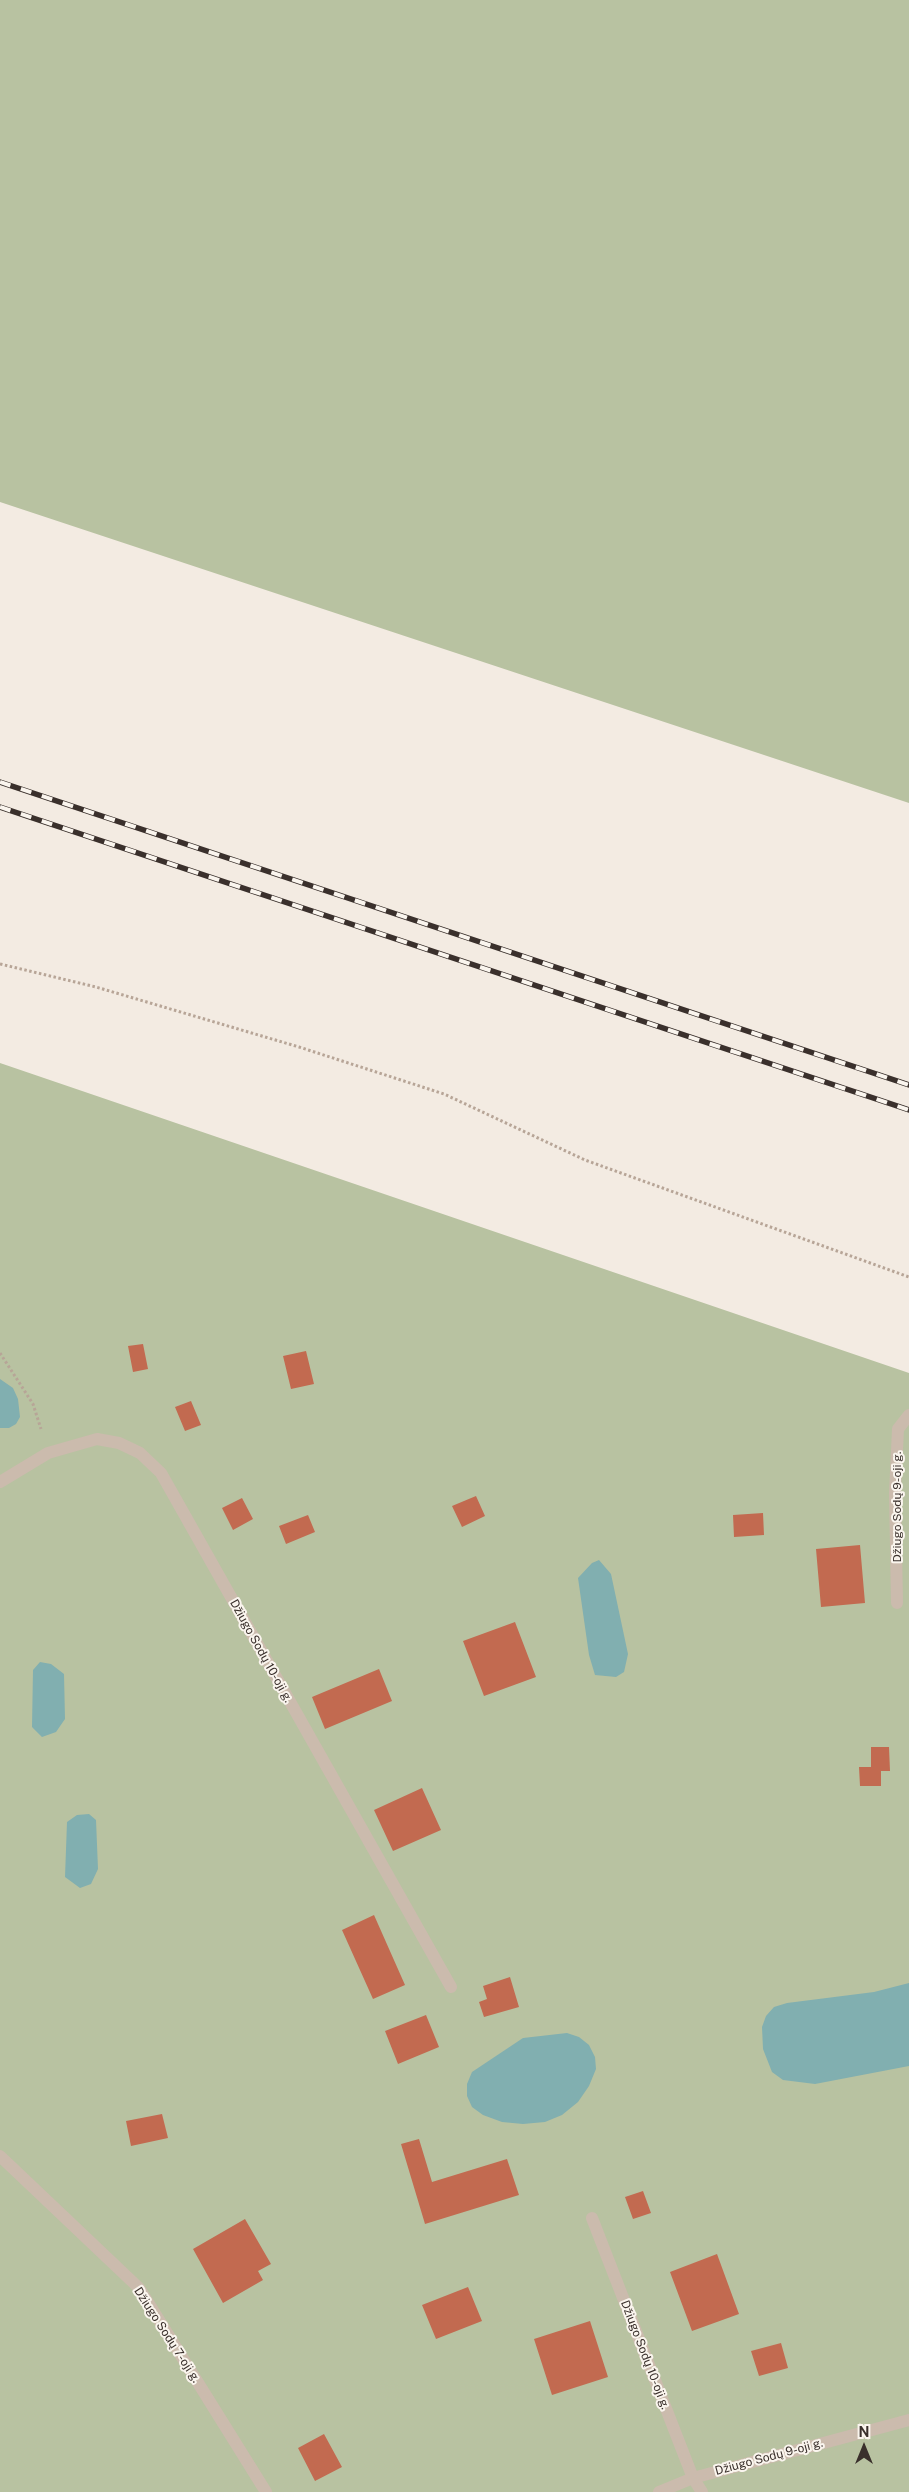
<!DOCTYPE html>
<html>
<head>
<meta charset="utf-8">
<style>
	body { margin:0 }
	#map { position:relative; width:909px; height:2492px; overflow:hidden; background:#f3ebe2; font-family:"Public Sans",sans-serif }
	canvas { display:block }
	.north { position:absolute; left:839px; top:2422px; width:50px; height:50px; -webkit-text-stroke:4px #faf5ee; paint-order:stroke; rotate:0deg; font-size:14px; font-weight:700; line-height:20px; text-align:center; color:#3a302c }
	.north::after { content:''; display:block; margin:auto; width:18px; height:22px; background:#3a302c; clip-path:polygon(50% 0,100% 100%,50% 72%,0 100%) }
</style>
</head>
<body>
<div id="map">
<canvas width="909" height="2492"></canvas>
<div class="north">N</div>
</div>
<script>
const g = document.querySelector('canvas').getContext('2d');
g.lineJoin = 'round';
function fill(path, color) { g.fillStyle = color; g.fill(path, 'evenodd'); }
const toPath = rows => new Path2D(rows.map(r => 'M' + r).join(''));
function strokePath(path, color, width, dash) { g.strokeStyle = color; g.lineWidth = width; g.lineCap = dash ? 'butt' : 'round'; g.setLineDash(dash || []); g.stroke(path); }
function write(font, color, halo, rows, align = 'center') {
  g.font = font + ' "Public Sans",sans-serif'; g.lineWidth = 4; g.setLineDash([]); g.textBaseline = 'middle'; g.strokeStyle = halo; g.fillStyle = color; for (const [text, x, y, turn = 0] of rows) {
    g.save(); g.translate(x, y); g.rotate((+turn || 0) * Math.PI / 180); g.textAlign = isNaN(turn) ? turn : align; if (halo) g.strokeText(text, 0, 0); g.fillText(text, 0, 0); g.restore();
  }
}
fill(toPath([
	[0,0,909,0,909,803,0,502],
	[0,1063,909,1373,909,2492,0,2492]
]), '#b8c2a1');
fill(toPath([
	[0,1379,13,1388,18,1399,20,1417,16,1424,9,1428,0,1428],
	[599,1560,611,1574,628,1654,624,1672,616,1677,595,1675,589,1655,578,1578,592,1563],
	[40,1662,51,1664,64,1674,65,1719,56,1732,42,1737,32,1727,33,1670],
	[89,1814,96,1820,98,1869,91,1884,80,1888,65,1877,67,1822,77,1815],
	[909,1983,909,2066,815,2084,783,2080,772,2072,763,2049,762,2027,766,2016,774,2007,787,2003,874,1992],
	[567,2033,579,2037,589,2045,595,2057,596,2069,589,2086,578,2102,562,2115,545,2122,523,2124,502,2122,483,2115,472,2107,467,2096,467,2084,472,2072,523,2038]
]), '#81afb0');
fill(toPath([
	[143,1344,148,1369,133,1372,128,1346],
	[306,1351,314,1384,291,1389,283,1356],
	[191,1401,201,1425,185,1431,175,1407],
	[476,1496,485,1516,462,1527,452,1506],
	[242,1498,253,1519,233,1530,222,1508],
	[763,1513,764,1535,734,1537,733,1515],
	[308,1515,315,1532,286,1544,279,1526],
	[860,1545,865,1603,821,1607,816,1549],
	[515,1622,536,1677,484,1696,463,1641],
	[379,1669,392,1701,325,1729,312,1697],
	[871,1747,889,1747,890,1771,881,1771,881,1786,860,1786,859,1767,871,1767],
	[422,1788,441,1830,393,1851,374,1810],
	[374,1915,405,1985,373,1999,342,1930],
	[510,1977,519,2007,484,2017,479,2002,487,1999,483,1986],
	[426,2015,439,2047,398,2064,385,2031],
	[162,2114,168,2138,131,2146,126,2121],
	[419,2139,432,2182,507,2159,519,2195,425,2224,401,2144],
	[643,2191,651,2213,633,2219,625,2197],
	[245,2219,271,2264,258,2271,263,2280,223,2303,193,2249],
	[717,2254,739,2314,692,2331,670,2272],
	[468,2287,482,2321,436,2339,422,2305],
	[590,2321,608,2377,552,2395,534,2339],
	[781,2343,788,2368,759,2376,751,2351],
	[324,2434,342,2467,315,2481,298,2448]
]), '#c26a50');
strokePath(toPath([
	[0,964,96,987,299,1047,444,1094,585,1160,909,1277],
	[0,1353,33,1404,41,1429]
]), '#b7a597', 3, [2.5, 2.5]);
strokePath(toPath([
	[0,1482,48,1453,97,1439,119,1443,140,1453,161,1473,451,1987],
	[897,1603,895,1493,898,1429,909,1415],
	[0,2156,139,2288,266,2492],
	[592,2218,693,2478,702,2492],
	[659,2492,693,2478,909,2420]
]), '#cbbbad', 12);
const rail = toPath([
	[0,782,909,1085],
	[0,807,909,1110]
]);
strokePath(rail, '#3a302c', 5.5);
strokePath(rail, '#faf5ee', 4, [11]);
write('12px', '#3a302c', '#faf5ee', [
	["Džiugo Sodų 9-oji g.",897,1507,-90],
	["Džiugo Sodų 10-oji g.",261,1651,61],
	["Džiugo Sodų 7-oji g.",167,2335,57],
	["Džiugo Sodų 10-oji g.",645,2355,69],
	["Džiugo Sodų 9-oji g.",769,2457,-15]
]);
</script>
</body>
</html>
